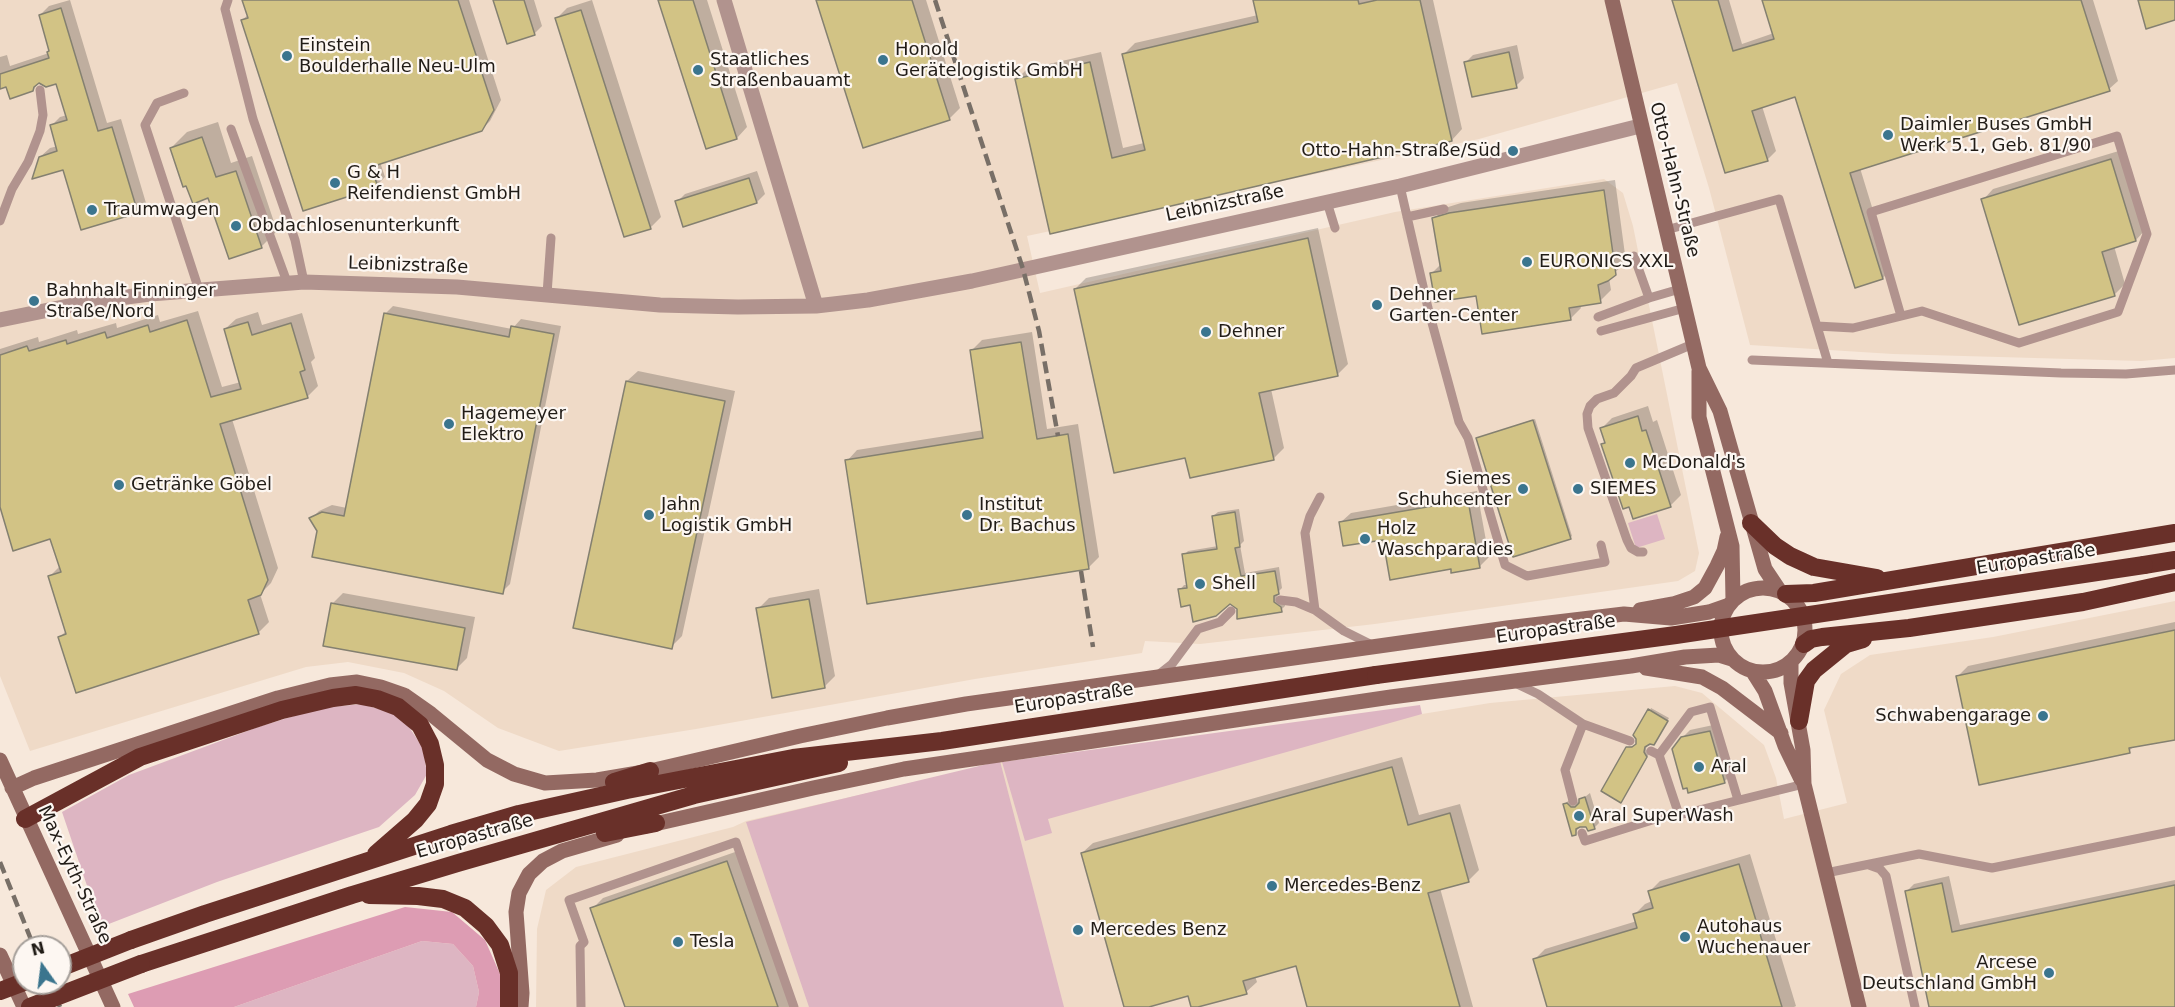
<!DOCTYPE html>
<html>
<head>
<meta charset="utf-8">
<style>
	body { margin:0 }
	#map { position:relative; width:2175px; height:1007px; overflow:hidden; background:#f7e8db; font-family:"DejaVu Sans",sans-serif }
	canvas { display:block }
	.north { position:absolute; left:12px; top:935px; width:60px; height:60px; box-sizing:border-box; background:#fdf7f2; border:2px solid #a59f9a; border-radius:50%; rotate:346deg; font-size:16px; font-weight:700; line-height:24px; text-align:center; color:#211c17 }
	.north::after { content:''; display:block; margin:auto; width:21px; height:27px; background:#3b758e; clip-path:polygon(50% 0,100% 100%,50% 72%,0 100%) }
</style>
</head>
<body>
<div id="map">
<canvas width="2175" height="1007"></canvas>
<div class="north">N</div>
</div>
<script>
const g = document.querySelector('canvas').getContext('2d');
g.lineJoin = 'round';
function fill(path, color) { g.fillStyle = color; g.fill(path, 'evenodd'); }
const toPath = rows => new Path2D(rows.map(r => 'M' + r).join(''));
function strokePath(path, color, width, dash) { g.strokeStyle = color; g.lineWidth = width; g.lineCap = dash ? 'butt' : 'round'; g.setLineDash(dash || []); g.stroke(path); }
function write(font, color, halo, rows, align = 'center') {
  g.font = font + ' "DejaVu Sans",sans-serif'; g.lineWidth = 4.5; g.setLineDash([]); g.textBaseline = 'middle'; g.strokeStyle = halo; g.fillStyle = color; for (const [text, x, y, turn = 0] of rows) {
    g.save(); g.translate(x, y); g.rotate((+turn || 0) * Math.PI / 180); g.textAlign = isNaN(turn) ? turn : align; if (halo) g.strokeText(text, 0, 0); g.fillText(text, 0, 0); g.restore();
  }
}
fill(toPath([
	[0,0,2175,0,2175,358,2141,361,1893,354,1750,345,1709,188,1677,83,1479,139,1027,236,1040,293,1395,212,1604,179,1623,193,1633,226,1699,553,1695,571,1678,581,1375,624,1200,644,1145,641,1142,653,975,679,696,729,559,751,498,728,444,691,404,673,348,662,306,667,30,751,0,676],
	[2175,601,2175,1007,536,1007,537,929,546,890,576,867,733,827,746,821,1002,762,1422,714,1490,703,1675,686,1702,693,1764,745,1776,778,1784,819,1847,803,1824,710,1841,674,1870,655,1993,637]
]), '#efdac7');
fill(toPath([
	[1657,514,1665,539,1636,548,1628,523],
	[362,704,396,714,409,727,423,748,427,774,415,795,379,827,217,882,101,927,62,812,129,775,258,727,320,708],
	[1420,705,1422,714,1048,819,1052,833,1025,841,1002,762],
	[1000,761,1064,1007,809,1007,746,822],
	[422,941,453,944,473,966,479,992,476,1007,234,1007]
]), '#ddb5c2');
fill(toPath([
	[405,907,452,912,485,940,500,974,501,1007,476,1007,479,992,473,966,453,944,422,941,234,1007,134,1007,128,994]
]), '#dd9cb3');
fill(toPath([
	[70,0,107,123,121,119,146,203,137,212,64,168,40,157,50,148,58,146,51,126,60,117,67,115,57,82,40,82,33,90,7,85,0,88,0,57,7,55,10,66,49,53,51,50,40,15,49,6],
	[243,0,469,0,501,100,490,121,481,130,380,162,385,177,377,185,242,20,248,15],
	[495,0,534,0,542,26,534,34],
	[592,0,661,217,650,228,556,19,567,8],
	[660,0,707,0,747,127,737,138],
	[818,0,926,0,960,108,949,119],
	[1255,0,1433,0,1462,129,1452,140,1051,232,1016,80,1027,69,1101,52,1123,148,1144,143,1124,54,1135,43,1258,15],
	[1674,0,1729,0,1742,44,1774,33,1764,0,2093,0,2118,81,2109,89,1860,168,1891,269,1883,278,1796,95,1762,106,1776,151,1767,160],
	[1517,45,1524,78,1516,86,1465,63,1473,55],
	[218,122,231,163,252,156,277,231,261,247,209,197,171,148,187,132],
	[2122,150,2146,229,2136,240,2114,246,2125,284,2115,294,2020,323,1983,200,1993,189],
	[757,171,765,194,757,202,677,202,685,194],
	[1615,180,1626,262,1609,278,1611,290,1600,301,1580,304,1581,308,1570,319,1477,294,1432,273,1441,264,1434,219,1445,208,1461,203],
	[1318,228,1348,364,1337,375,1271,389,1284,448,1273,459,1186,456,1075,289,1086,278],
	[393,306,512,329,521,319,561,326,510,584,502,592,318,531,311,519,319,511,332,505,347,508,385,314],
	[198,311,222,387,241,382,225,329,236,319,258,312,262,325,302,313,315,358,311,362,318,386,307,397,232,419,278,568,271,583,260,594,269,622,258,633,60,637,66,631,49,577,60,566,51,537,0,502,0,349,38,337,39,342,77,330,78,334,116,323,117,328,158,315,160,322],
	[1032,332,1047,429,1078,424,1099,557,1088,568,847,461,857,450,984,430,971,351,982,340],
	[638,371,735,391,682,636,671,647,627,381],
	[1648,406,1653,422,1657,420,1681,495,1670,506,1602,445,1606,441,1602,428,1612,418],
	[1535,419,1572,536,1570,538,1477,438],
	[1477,491,1489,557,1479,567,1452,568,1384,538,1341,522,1351,513],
	[1239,509,1244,541,1240,545,1245,573,1279,567,1282,588,1278,592,1277,598,1285,603,1285,606,1281,610,1239,608,1230,603,1191,604,1180,590,1184,585,1188,585,1184,555,1188,551,1218,546,1213,516,1218,512],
	[819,589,835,676,824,687,758,609,769,598],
	[343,593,475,617,467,658,456,669,332,604],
	[2175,622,2175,738,2135,745,2129,751,1958,676,1968,666],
	[1651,708,1669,718,1656,741,1647,745,1646,749,1649,754,1623,799,1627,748,1638,744],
	[1718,724,1732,774,1724,782,1682,738,1690,730],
	[1402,757,1419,815,1460,804,1479,870,1468,881,1440,888,1473,1007,1309,1007,1297,964,1255,976,1257,982,1246,992,1189,994,1144,1007,1125,1007,1082,853,1093,843],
	[1590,793,1599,823,1594,828,1581,825,1575,833,1565,804,1570,799,1581,803,1581,800],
	[738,851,792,1007,626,1007,592,909,603,898],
	[1750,854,1796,1006,1794,1007,1549,1007,1534,960,1545,949,1637,921,1635,914,1645,904,1652,901,1649,892,1660,881],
	[1949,876,1960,925,2175,880,2175,1007,1931,1007,1906,892,1914,884]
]), '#0003');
const building = toPath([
	[242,0,458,0,494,110,482,131,371,167,378,187,303,211,241,20,248,18,242,0],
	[493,0,524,0,535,35,507,44,493,0],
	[658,0,693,0,737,139,706,149,658,0],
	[816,0,912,0,950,120,863,148,816,0],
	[1253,0,1358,0,1359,4,1377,0,1420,0,1452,141,1050,234,1015,79,1090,62,1112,158,1145,150,1122,54,1258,22,1253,0],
	[1672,0,1718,0,1733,51,1774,39,1762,0,2081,0,2110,91,1850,173,1883,279,1855,288,1795,97,1752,111,1768,161,1725,173,1672,0],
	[2138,0,2175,0,2175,20,2146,29,2138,0],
	[61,8,98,131,112,127,138,213,81,230,63,170,32,179,39,157,57,151,50,125,67,120,56,84,46,87,39,83,34,87,33,91,10,99,6,87,0,89,0,74,49,58,47,52,49,51,39,15,61,8],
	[581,10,651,229,624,237,555,18,581,10],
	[1509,52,1517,88,1472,97,1464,62,1509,52],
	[202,137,216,177,236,171,262,248,229,259,208,198,193,204,186,186,183,187,170,148,202,137],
	[2111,159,2136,241,2102,252,2115,296,2019,325,1981,199,2111,159],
	[749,178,757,203,683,227,675,201,749,178],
	[1604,190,1616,275,1608,281,1598,285,1601,303,1569,308,1571,320,1482,334,1476,296,1435,302,1430,273,1441,271,1432,218,1449,213,1604,190],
	[1308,238,1338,376,1259,393,1274,460,1190,478,1185,458,1114,473,1074,289,1308,238],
	[384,313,509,337,511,326,554,334,503,594,312,557,317,531,309,518,322,512,344,516,384,313],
	[187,320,211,397,241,389,224,329,248,322,252,335,291,323,305,370,300,372,308,398,220,424,268,580,261,595,248,600,259,634,76,693,58,637,66,634,48,576,61,572,50,539,13,551,0,507,0,355,27,346,29,351,66,340,67,344,105,332,107,338,148,325,150,332,187,320],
	[1021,342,1037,439,1068,434,1089,569,867,604,845,460,983,438,970,350,1021,342],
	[626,381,725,401,672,649,573,628,626,381],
	[1638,416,1642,431,1646,430,1671,507,1633,519,1629,507,1623,509,1601,444,1605,443,1600,428,1638,416],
	[1533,420,1571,539,1513,557,1476,438,1533,420],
	[1468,500,1480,568,1451,573,1451,569,1390,580,1383,540,1343,546,1339,522,1468,500],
	[1235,512,1240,547,1235,548,1241,576,1275,571,1279,594,1274,596,1274,602,1281,607,1282,612,1237,619,1237,609,1230,604,1216,616,1193,622,1190,605,1181,607,1178,589,1187,588,1182,554,1217,549,1212,516,1235,512],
	[809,599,825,688,772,698,756,608,809,599],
	[331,603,465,628,457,670,323,646,331,603],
	[2175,630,2175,740,2129,748,2130,753,1979,785,1956,676,2175,630],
	[1648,709,1668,721,1654,745,1650,744,1645,747,1644,752,1647,757,1621,803,1601,791,1626,747,1632,747,1636,744,1636,739,1633,735,1648,709],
	[1710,731,1725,783,1688,793,1687,788,1683,789,1672,749,1681,737,1710,731],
	[1392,767,1408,825,1450,813,1469,882,1428,893,1460,1007,1307,1007,1296,966,1243,981,1247,994,1198,1007,1191,1007,1188,996,1149,1007,1124,1007,1081,853,1392,767],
	[1585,797,1595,829,1588,831,1586,827,1580,827,1576,829,1576,835,1572,836,1563,804,1567,803,1571,807,1575,807,1579,803,1579,799,1585,797],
	[727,861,778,1007,625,1007,590,908,727,861],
	[1739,864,1782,1007,1547,1007,1533,959,1637,928,1633,914,1653,908,1648,891,1739,864],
	[1942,883,1952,932,2175,885,2175,1007,1929,1007,1905,891,1942,883]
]);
fill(building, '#d2c385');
strokePath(building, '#848070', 1.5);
strokePath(toPath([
	[228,0,225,9,253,119,295,240,304,282],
	[184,93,157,103,145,125,199,290],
	[231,129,287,282],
	[1400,186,1428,308,1459,422,1468,438,1505,565,1527,576,1605,562,1601,545],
	[1327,202,1335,228],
	[1407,217,1444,209],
	[0,221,12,189,28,162,40,131,43,115,40,90],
	[1666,230,1779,199,1828,363],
	[1634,256,1649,298,1680,289],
	[547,294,551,238],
	[1598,317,1649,298],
	[1817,326,1853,328,1922,311,2019,343,2118,312,2147,234,2117,136,1871,212,1901,316],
	[1601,331,1685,308],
	[1752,360,2061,373,2126,374,2175,370],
	[1643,552,1638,552,1631,548,1627,540,1588,428,1587,414,1590,406,1597,399,1614,393,1631,376,1636,368,1693,344],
	[1280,600,1296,602,1315,610,1344,631,1372,645],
	[1315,610,1305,533,1310,516,1320,497],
	[1158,675,1172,664,1198,629,1220,622,1231,611],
	[1515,683,1538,694,1583,724,1630,741],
	[1651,751,1659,755,1679,815,1804,784],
	[1659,755,1691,712,1710,707,1738,800],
	[1573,801,1565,770,1583,724],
	[1582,833,1585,841,1678,812],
	[1869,865,1880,869,1886,876,1915,1007],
	[1826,873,1919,854,1992,868,2175,831],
	[581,1007,580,946,584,942,569,900,736,842,794,1007]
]), '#b1938e', 9);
strokePath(toPath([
	[724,0,816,306],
	[0,320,88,302,150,294,304,282,457,287,660,305,738,307,816,306,868,300,972,281,1400,186,1640,126]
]), '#b1938e', 15);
strokePath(toPath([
	[1612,0,1699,368,1720,411,1765,569,1779,590],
	[1699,371,1699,417,1732,546,1733,600],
	'1721 630a42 42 0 1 1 84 0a42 42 0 1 1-84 0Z',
	[1640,610,1673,604,1694,597,1705,588,1717,566,1724,551,1727,537],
	[1791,663,1791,683,1803,750,1804,784,1859,1007],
	[1646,668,1702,677,1722,688,1781,733],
	[1753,672,1765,691,1785,746,1801,779],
	[0,760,113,1007],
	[12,788,34,778,278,698,330,685,357,682,381,687,404,695,431,714,487,760,514,774,545,783,597,780,650,771,800,736,887,718,966,704,1507,628,1624,614,1671,618,1709,612,1729,605],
	[646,826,813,788,904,769,1391,697,1631,666,1685,657,1719,655,1732,659],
	[0,955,24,1007],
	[521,1007,522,993,516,912,519,893,529,874,543,861,562,851,617,835]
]), '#936962', 15);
strokePath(toPath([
	[1751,523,1775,546,1790,556,1814,567,1877,578],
	[2144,565,2175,560],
	[1786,594,1814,593,2175,533],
	[1804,644,1811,639,1822,637,1909,628,2083,602,2175,582],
	[1799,721,1806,681,1814,670,1846,644,1863,639],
	[614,782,650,771],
	[25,819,140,757,282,710,333,698,356,695,377,699,398,707,420,725,430,744,435,765,435,784,428,804,415,820,376,854],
	[605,833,656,823],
	[369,895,418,896,443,899,465,908,486,926,500,945,509,973,509,1007],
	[131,940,205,914,451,834,519,814,627,790,793,758,942,741,1376,675],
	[141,964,352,895,458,863,694,795,839,763]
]), '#693029', 18);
strokePath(toPath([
	[935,0,1023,269,1039,331,1058,436],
	[1081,571,1093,647],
	[0,862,34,947],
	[49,983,60,1007]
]), '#786f67', 4.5, [12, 6]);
strokePath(toPath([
	[1376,675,1676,635,2144,565],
	[60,968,131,940],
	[0,991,24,982],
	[30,1007,141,964]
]), '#693029', 18);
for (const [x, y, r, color] of [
	[287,56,6,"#3b758e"],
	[883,60,6,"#3b758e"],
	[698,70,6,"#3b758e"],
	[1888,135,6,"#3b758e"],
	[1513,151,6,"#3b758e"],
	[335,183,6,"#3b758e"],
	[92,210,6,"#3b758e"],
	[236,226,6,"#3b758e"],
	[1527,262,6,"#3b758e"],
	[34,301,6,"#3b758e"],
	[1377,305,6,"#3b758e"],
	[1206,332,6,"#3b758e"],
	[449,424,6,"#3b758e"],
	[1630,463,6,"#3b758e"],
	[119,485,6,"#3b758e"],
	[1523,489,6,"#3b758e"],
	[1578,489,6,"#3b758e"],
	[649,515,6,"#3b758e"],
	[967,515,6,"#3b758e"],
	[1365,539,6,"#3b758e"],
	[1200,584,6,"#3b758e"],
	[2043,716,6,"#3b758e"],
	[1699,767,6,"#3b758e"],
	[1579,816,6,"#3b758e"],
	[1272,886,6,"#3b758e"],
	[1078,930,6,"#3b758e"],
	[1685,937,6,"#3b758e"],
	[678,942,6,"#3b758e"],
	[2049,973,6,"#3b758e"]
]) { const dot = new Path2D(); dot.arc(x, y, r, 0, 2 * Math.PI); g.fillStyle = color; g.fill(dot); strokePath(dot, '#fdf7f2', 2); }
write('18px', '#211c17', '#fdf7f2', [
	["Einstein",299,46],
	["Boulderhalle Neu-Ulm",299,67],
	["Honold",895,50],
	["Gerätelogistik GmbH",895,71],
	["Staatliches",710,60],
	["Straßenbauamt",710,81],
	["Daimler Buses GmbH",1900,125],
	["Werk 5.1, Geb. 81/90",1900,146],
	["Otto-Hahn-Straße/Süd",1501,151,"right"],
	["G & H",347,173],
	["Reifendienst GmbH",347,194],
	["Traumwagen",104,210],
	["Obdachlosenunterkunft",248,226],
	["EURONICS XXL",1539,262],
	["Bahnhalt Finninger",46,291],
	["Straße/Nord",46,312],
	["Dehner",1389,295],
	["Garten-Center",1389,316],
	["Dehner",1218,332],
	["Hagemeyer",461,414],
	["Elektro",461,435],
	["McDonald's",1642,463],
	["Siemes",1511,479,"right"],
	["Schuhcenter",1511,500,"right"],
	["Getränke Göbel",131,485],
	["SIEMES",1590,489],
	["Jahn",661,505],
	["Logistik GmbH",661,526],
	["Institut",979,505],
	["Dr. Bachus",979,526],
	["Holz",1377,529],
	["Waschparadies",1377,550],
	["Shell",1212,584],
	["Schwabengarage",2031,716,"right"],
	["Aral",1711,767],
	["Aral SuperWash",1591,816],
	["Mercedes-Benz",1284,886],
	["Autohaus",1697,927],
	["Wuchenauer",1697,948],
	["Mercedes Benz",1090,930],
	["Tesla",690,942],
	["Arcese",2037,963,"right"],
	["Deutschland GmbH",2037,984,"right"]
], 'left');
write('18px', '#211c17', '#fdf7f2', [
	["Otto-Hahn-Straße",1674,180,76],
	["Leibnizstraße",1225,204,-12],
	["Leibnizstraße",408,266,2],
	["Europastraße",2036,560,-9],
	["Europastraße",1556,630,-8],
	["Europastraße",1074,699,-9],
	["Europastraße",475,837,-16],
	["Max-Eyth-Straße",74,875,65]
]);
</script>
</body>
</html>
